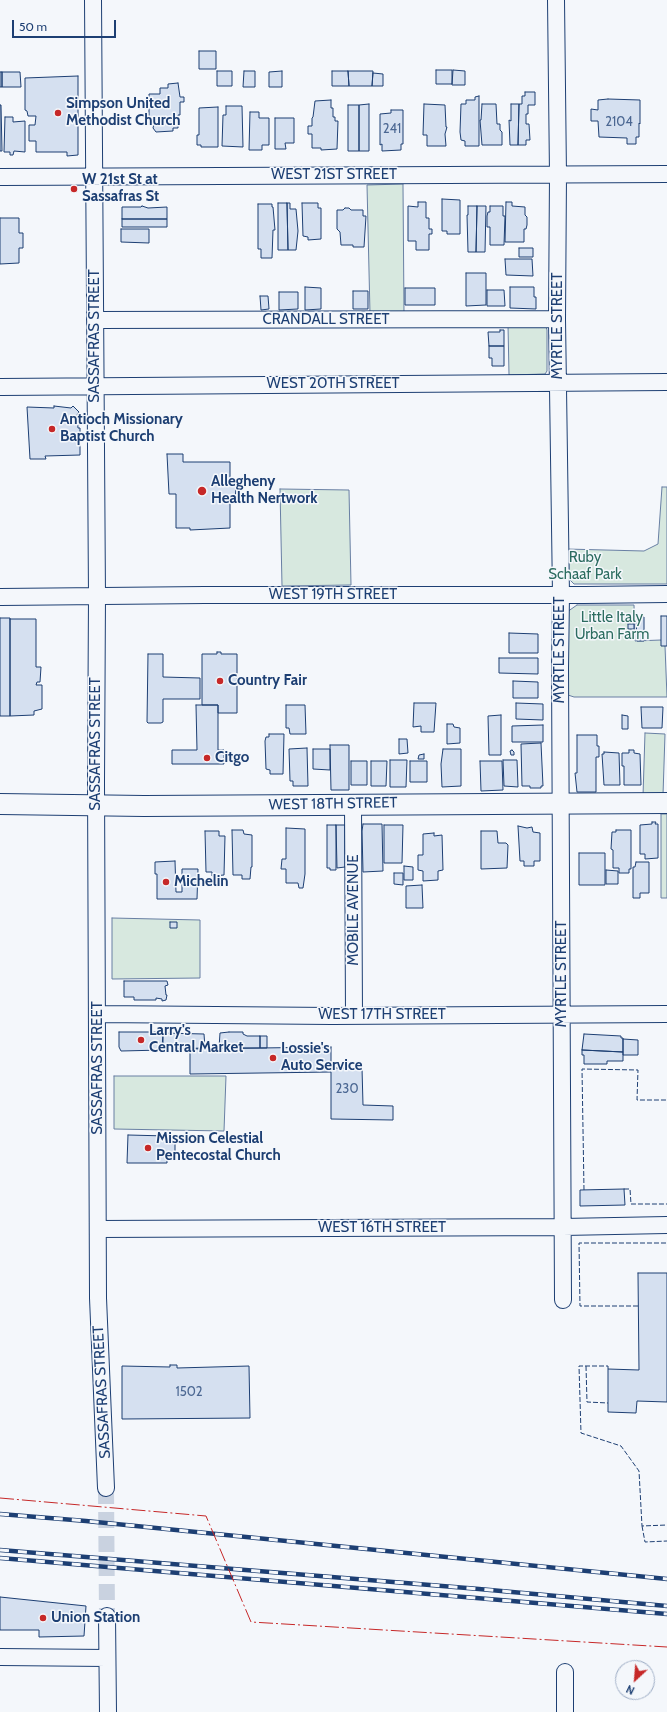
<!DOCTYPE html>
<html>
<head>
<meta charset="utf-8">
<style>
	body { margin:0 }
	#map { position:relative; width:667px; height:1712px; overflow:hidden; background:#f4f7fb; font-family:Cabin,sans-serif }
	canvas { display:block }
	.north { position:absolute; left:615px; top:1660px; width:40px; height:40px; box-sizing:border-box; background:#f4f7fb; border:1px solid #9eadc5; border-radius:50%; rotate:206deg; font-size:11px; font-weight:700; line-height:16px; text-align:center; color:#1d3f73 }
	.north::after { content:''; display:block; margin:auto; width:14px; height:18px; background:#c62828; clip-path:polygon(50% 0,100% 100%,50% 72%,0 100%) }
	.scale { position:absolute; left:12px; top:20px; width:104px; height:18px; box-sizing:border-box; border:2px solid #1d3f73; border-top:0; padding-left:5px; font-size:12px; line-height:14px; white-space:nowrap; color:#1d3f73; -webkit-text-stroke:3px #f4f7fb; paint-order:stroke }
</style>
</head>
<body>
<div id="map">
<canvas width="667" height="1712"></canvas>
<div class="north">N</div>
<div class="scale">50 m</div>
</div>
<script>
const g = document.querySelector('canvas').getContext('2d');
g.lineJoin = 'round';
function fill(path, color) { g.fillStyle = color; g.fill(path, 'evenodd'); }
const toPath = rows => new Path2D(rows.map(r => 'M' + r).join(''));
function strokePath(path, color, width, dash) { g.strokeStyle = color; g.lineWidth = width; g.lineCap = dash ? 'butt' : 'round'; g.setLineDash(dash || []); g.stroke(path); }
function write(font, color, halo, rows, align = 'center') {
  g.font = font + ' Cabin,sans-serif'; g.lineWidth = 3; g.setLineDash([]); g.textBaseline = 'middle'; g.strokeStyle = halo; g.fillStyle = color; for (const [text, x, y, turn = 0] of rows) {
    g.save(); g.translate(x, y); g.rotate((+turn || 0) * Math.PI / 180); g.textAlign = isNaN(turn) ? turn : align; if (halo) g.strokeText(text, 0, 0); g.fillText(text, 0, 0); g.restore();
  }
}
const green = toPath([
	[403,184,404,314,370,314,367,185,403,184],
	[508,325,546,327,547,330,547,371,545,374,509,375,508,325],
	[662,487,667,487,667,584,574,584,568,578,566,549,644,551,658,544,662,487],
	[280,489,349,490,351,585,282,586,280,489],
	[577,605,634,605,635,641,661,640,665,646,667,697,574,697,568,695,567,612,577,605],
	[645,733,665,734,663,795,643,796,645,733],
	[661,814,667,814,667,898,661,898,661,814],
	[112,918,200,920,200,978,112,979,112,918],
	[114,1076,226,1076,224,1131,114,1129,114,1076]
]);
fill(green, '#d7e8df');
strokePath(green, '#687fa3', 1);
const building = toPath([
	[199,51,216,51,216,69,199,69,199,51],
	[436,70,452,70,452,84,436,84,436,70],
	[453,70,465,71,465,85,452,85,453,70],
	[217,71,232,71,232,86,217,86,217,71],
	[244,71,255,71,255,87,243,87,244,71],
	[282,71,282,87,269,87,269,72,282,71],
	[332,71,348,71,349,86,332,86,332,71],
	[348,71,373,71,372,86,349,86,348,71],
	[0,72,2,72,2,87,0,87,0,72],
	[2,72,20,72,21,87,2,87,2,72],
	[373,73,383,74,383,86,372,86,373,73],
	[78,76,78,155,67,156,67,152,36,152,36,141,29,141,29,125,35,125,36,116,28,116,27,111,25,110,25,78,78,76],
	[178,83,180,97,184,97,184,102,180,102,180,115,178,115,178,128,173,128,173,131,156,132,153,128,155,119,149,118,149,94,160,94,160,88,168,88,168,84,178,83],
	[525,92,535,92,535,105,528,105,528,114,526,114,526,124,529,124,530,140,526,140,526,145,518,145,519,104,522,104,522,96,525,96,525,92],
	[479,96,479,146,465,146,465,141,461,140,460,132,461,104,466,104,466,100,475,100,475,97,479,96],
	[608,99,640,100,640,124,639,123,639,137,636,137,636,144,627,144,627,138,599,137,598,121,591,121,591,109,598,110,598,100,608,99],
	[331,100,331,108,333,108,333,117,335,117,335,121,338,121,337,149,321,150,321,148,312,148,312,134,308,134,308,126,312,126,312,118,313,117,315,101,331,100],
	[369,104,369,151,359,151,359,105,369,104],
	[424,104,445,105,446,127,447,127,445,134,446,146,427,146,427,135,423,135,424,104],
	[482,104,496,104,497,124,500,124,500,130,502,132,502,145,482,145,480,120,481,120,482,104],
	[511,104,519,104,518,145,510,145,509,120,511,121,511,104],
	[0,105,1,105,2,151,0,151,0,105],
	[348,105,359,105,359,151,348,151,348,105],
	[226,106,242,106,243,147,222,146,223,115,226,115,226,106],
	[218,107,218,147,201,147,201,145,197,145,197,135,199,135,199,108,218,107],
	[391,110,403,110,403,144,401,144,401,150,382,151,382,144,380,145,380,114,391,113,391,110],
	[250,112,259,112,259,118,269,118,269,145,262,145,262,150,249,150,250,112],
	[5,117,13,117,13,122,25,121,25,152,14,151,13,155,10,155,10,152,4,152,5,117],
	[275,118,294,118,294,143,285,143,286,149,275,149,275,118],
	[442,199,460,200,460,234,447,234,447,231,442,231,442,199],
	[418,202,426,202,426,218,429,218,429,229,432,229,432,234,429,234,429,250,416,250,416,241,408,241,408,206,418,207,418,202],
	[506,202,512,202,512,206,525,207,525,215,527,217,527,225,526,229,524,229,524,242,505,242,506,202],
	[278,203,287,203,288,250,278,250,278,203],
	[287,203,290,203,290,209,296,209,298,231,296,250,288,250,287,203],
	[302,203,318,203,318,208,321,208,321,239,308,240,308,237,303,236,302,203],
	[258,204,272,204,272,207,273,207,275,230,273,230,272,258,261,258,261,249,258,249,258,204],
	[142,206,148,208,167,207,167,219,122,219,122,207,141,207,142,206],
	[468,206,477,206,476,252,468,252,467,215,468,215,468,206],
	[477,206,486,206,485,252,476,252,477,206],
	[490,206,503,206,503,216,505,216,504,245,490,245,490,227,487,227,487,216,488,212,490,212,490,206],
	[345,208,349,208,351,210,363,210,363,216,366,216,364,247,353,247,353,245,341,245,340,232,337,229,337,210,343,210,345,208],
	[0,218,19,218,19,233,23,233,23,248,19,248,19,263,0,264,0,218],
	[122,219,167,219,167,227,122,227,122,219],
	[121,229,149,229,149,243,121,242,121,229],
	[519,248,533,248,533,257,519,257,519,248],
	[505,259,532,259,533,276,506,275,505,259],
	[466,273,486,273,486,305,466,306,466,273],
	[305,287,321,288,321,309,305,310,305,287],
	[510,287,534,287,534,297,536,297,536,309,510,308,510,287],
	[405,288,435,288,435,305,405,305,405,288],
	[487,290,504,290,505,306,487,306,487,290],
	[353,291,368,291,368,309,353,309,353,291],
	[279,292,298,292,298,309,279,310,279,292],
	[260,296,268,296,269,309,261,310,260,296],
	[500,330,504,330,504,346,489,346,488,332,500,332,500,330],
	[489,346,504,346,504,366,492,366,492,358,489,358,489,346],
	[54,406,71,408,73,406,79,412,77,415,78,428,80,428,80,455,45,456,46,459,30,459,27,407,54,408,54,406],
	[167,454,183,454,183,462,230,462,230,486,236,486,235,503,230,503,230,528,190,530,190,528,176,528,176,494,169,494,167,454],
	[661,616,667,616,667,646,661,646,661,616],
	[636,617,644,617,644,641,637,641,636,617],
	[0,618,10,618,10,716,0,716,0,618],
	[10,619,36,619,36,667,41,667,40,682,37,682,36,685,42,685,42,709,34,711,34,715,10,716,10,619],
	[628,624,634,624,634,629,628,629,628,624],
	[509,633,538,634,538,653,509,653,509,633],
	[217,652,221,652,221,654,237,654,237,713,218,713,218,705,202,705,202,654,217,654,217,652],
	[148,654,163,654,163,677,200,678,200,699,163,699,163,722,161,723,148,723,147,722,148,654],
	[499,658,538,658,538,674,499,673,499,658],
	[513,681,538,682,538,698,513,698,513,681],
	[414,703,436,703,434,732,421,732,421,726,413,727,414,703],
	[516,703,543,704,543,720,516,719,516,703],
	[196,705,218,705,218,750,224,750,224,764,172,764,172,750,197,750,196,705],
	[286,705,305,705,306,734,290,734,289,728,286,728,286,705],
	[641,707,663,707,662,728,642,728,641,707],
	[501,715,501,755,489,755,488,716,501,715],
	[622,715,628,716,628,729,622,729,622,715],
	[447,724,453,724,454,727,460,728,460,743,447,744,447,724],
	[543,725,543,742,512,742,512,726,543,725],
	[269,734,284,734,283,774,270,774,270,770,266,769,265,741,266,737,269,737,269,734],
	[577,735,597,735,597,746,599,746,599,757,596,757,596,792,577,792,575,773,577,773,577,735],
	[399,739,407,739,408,753,399,754,399,739],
	[541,743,543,786,541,786,541,788,530,788,530,786,522,786,521,744,541,743],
	[330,745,349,745,349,790,331,790,330,745],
	[307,748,308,786,293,786,293,781,290,781,289,749,307,748],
	[313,749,330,749,330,770,313,769,313,749],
	[443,749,461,749,461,786,442,787,441,764,443,749],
	[512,750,514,752,514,755,511,755,510,751,512,750],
	[629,750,634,750,634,753,640,754,641,785,624,785,624,766,622,766,622,753,629,753,629,750],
	[604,752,619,753,620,785,604,785,602,754,604,754,604,752],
	[424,754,424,759,418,759,419,755,424,754],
	[390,760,407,760,406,787,390,787,390,760],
	[503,760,517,760,518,787,504,786,503,760],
	[351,761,367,761,367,785,351,785,351,761],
	[371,761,387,761,386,786,371,786,371,761],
	[410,761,427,761,427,782,410,782,410,761],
	[480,761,502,761,503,790,481,791,480,761],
	[652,822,656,822,655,824,658,824,658,858,645,859,645,854,640,854,640,825,652,824,652,822],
	[363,824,382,824,383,871,363,872,362,831,363,824],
	[327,825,336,825,336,870,330,870,330,868,327,868,327,825],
	[336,825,345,825,345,867,337,868,336,825],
	[384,825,403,825,402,863,384,863,384,825],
	[518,826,527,828,532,827,533,832,540,833,540,861,534,861,534,866,524,866,524,861,520,861,518,826],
	[286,828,305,829,305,874,303,888,299,888,298,883,286,883,286,869,281,869,282,859,286,859,286,828],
	[232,830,243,830,244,834,252,835,252,867,251,867,250,879,242,879,242,875,233,875,232,830],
	[616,830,631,830,631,869,629,869,629,873,619,873,619,868,613,868,613,850,611,849,612,832,616,832,616,830],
	[205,831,219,831,219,836,225,836,224,875,212,876,212,872,206,872,205,831],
	[481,831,497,831,498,843,506,843,508,845,507,868,481,869,481,831],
	[434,833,434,836,442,835,443,870,438,871,438,880,423,881,423,871,418,870,418,855,423,855,423,834,434,833],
	[579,853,605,853,605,885,579,885,579,853],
	[175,861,176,892,182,892,182,869,198,869,197,899,157,899,157,874,155,874,155,862,175,861],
	[636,862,649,862,649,893,640,893,640,898,633,898,633,867,635,867,636,862],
	[404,866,413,867,413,880,404,880,404,866],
	[606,870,618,871,618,884,606,884,606,870],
	[394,873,403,873,403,885,394,884,394,873],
	[422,885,423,908,406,908,406,886,422,885],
	[170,922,177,922,177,928,170,928,170,922],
	[124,981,167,981,168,985,165,986,166,995,167,995,166,1000,162,1001,162,999,156,998,156,1000,134,1000,134,997,124,997,124,981],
	[119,1032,163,1032,163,1050,121,1051,119,1047,119,1032],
	[229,1032,243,1032,243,1034,247,1036,260,1036,260,1048,219,1048,220,1033,229,1032],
	[163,1033,204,1034,205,1048,162,1049,163,1033],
	[584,1034,621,1036,621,1038,623,1038,623,1052,582,1050,584,1034],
	[260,1036,267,1036,267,1048,260,1048,260,1036],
	[623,1039,638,1040,638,1055,623,1055,623,1039],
	[331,1047,331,1068,362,1068,363,1105,393,1106,393,1120,331,1119,331,1072,190,1074,190,1049,331,1047],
	[582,1050,623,1052,623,1061,607,1061,607,1064,584,1064,584,1055,582,1055,582,1050],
	[128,1135,167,1136,167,1143,175,1143,175,1156,167,1156,167,1163,127,1163,128,1135],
	[624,1189,625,1205,580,1206,580,1190,624,1189],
	[638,1273,667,1273,667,1402,637,1401,636,1413,608,1412,608,1369,639,1370,638,1273],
	[170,1365,177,1365,177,1368,249,1366,250,1418,122,1419,122,1366,170,1367,170,1365],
	[0,1597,86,1606,84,1636,39,1637,39,1630,0,1630,0,1597]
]);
fill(building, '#d5e0f0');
strokePath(building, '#1d3f73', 1);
strokePath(toPath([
	[106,1488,107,1616]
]), '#c9d2e0', 16, [16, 8]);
const minor = toPath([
	[93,0,97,596,96,782,98,1298,106,1488],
	[556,0,558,175,557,319,561,595,560,668,563,1300],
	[0,177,667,174],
	[95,320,557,319],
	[0,387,667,382],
	[0,597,205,595,584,595,667,594],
	[353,804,354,1016],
	[98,1014,332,1016,667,1014],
	[98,1229,563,1227,667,1225],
	[107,1616,108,1712],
	[0,1657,107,1658],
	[565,1672,565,1712]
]);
const major = toPath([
	[0,804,144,806,667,803]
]);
strokePath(minor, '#1d3f73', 18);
strokePath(major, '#1d3f73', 22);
strokePath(minor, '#f4f7fb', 16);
strokePath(major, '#f4f7fb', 20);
const rail = toPath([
	[0,1514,86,1521,667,1579],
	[0,1550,479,1589,667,1606],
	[0,1558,667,1614]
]);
strokePath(rail, '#1d3f73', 4.5);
strokePath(rail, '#f4f7fb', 3, [9]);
strokePath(toPath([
	[624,1189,630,1189,631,1204,667,1204],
	[584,1190,582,1069,638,1070,637,1100,667,1100],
	[638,1306,580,1306,579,1243,667,1243],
	[586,1366,587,1402,608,1403],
	[608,1369,608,1366,579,1366,581,1433,621,1446,639,1471,642,1526,667,1525],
	[642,1526,645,1542,667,1541]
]), '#1d3f73', 1, [5, 2]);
strokePath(toPath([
	[0,1498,206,1516,251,1622,667,1647]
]), '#c62828', 1, [14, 3, 2, 3]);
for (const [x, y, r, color] of [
	[58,113,4,"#c62828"],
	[74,189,4,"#c62828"],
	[52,429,4,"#c62828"],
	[202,491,5,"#c62828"],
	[220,681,4,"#c62828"],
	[207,758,4,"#c62828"],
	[166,882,4,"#c62828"],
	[141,1040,4,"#c62828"],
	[273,1058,4,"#c62828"],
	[148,1148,4,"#c62828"],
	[43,1618,4,"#c62828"]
]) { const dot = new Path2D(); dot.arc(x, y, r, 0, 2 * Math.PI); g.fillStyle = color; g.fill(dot); strokePath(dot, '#f4f7fb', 1.5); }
write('13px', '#4b6792', null, [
	["2104",619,122],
	["241",392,129],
	["230",347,1089],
	["1502",189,1392]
]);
write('bold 15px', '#1d3f73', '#f4f7fb', [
	["Simpson United",66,104],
	["Methodist Church",66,121],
	["W 21st St at",82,180],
	["Sassafras St",82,197],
	["Antioch Missionary",60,420],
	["Baptist Church",60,437],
	["Allegheny",211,482],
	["Health Nertwork",211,499],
	["Country Fair",228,681],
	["Citgo",215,758],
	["Michelin",174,882],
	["Larry's",149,1031],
	["Central Market",149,1048],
	["Lossie's",281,1049],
	["Auto Service",281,1066],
	["Mission Celestial",156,1139],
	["Pentecostal Church",156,1156],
	["Union Station",51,1618]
], 'left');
write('15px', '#1d3f73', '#f4f7fb', [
	["WEST 21ST STREET",334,175],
	["CRANDALL STREET",326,320],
	["MYRTLE STREET",558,326,-90],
	["SASSAFRAS STREET",95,336,-90],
	["WEST 20TH STREET",333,384],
	["WEST 19TH STREET",333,595],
	["MYRTLE STREET",560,650,-90],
	["SASSAFRAS STREET",96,744,-90],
	["WEST 18TH STREET",333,804,-1],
	["MOBILE AVENUE",354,910,-90],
	["MYRTLE STREET",562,974,-90],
	["WEST 17TH STREET",382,1015],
	["SASSAFRAS STREET",98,1068,-90],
	["WEST 16TH STREET",382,1228],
	["SASSAFRAS STREET",102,1392,-93]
]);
write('15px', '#2c6c60', '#f4f7fb', [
	["Ruby",585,558],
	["Schaaf Park",585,575],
	["Little Italy",612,618],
	["Urban Farm",612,635]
]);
</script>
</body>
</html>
